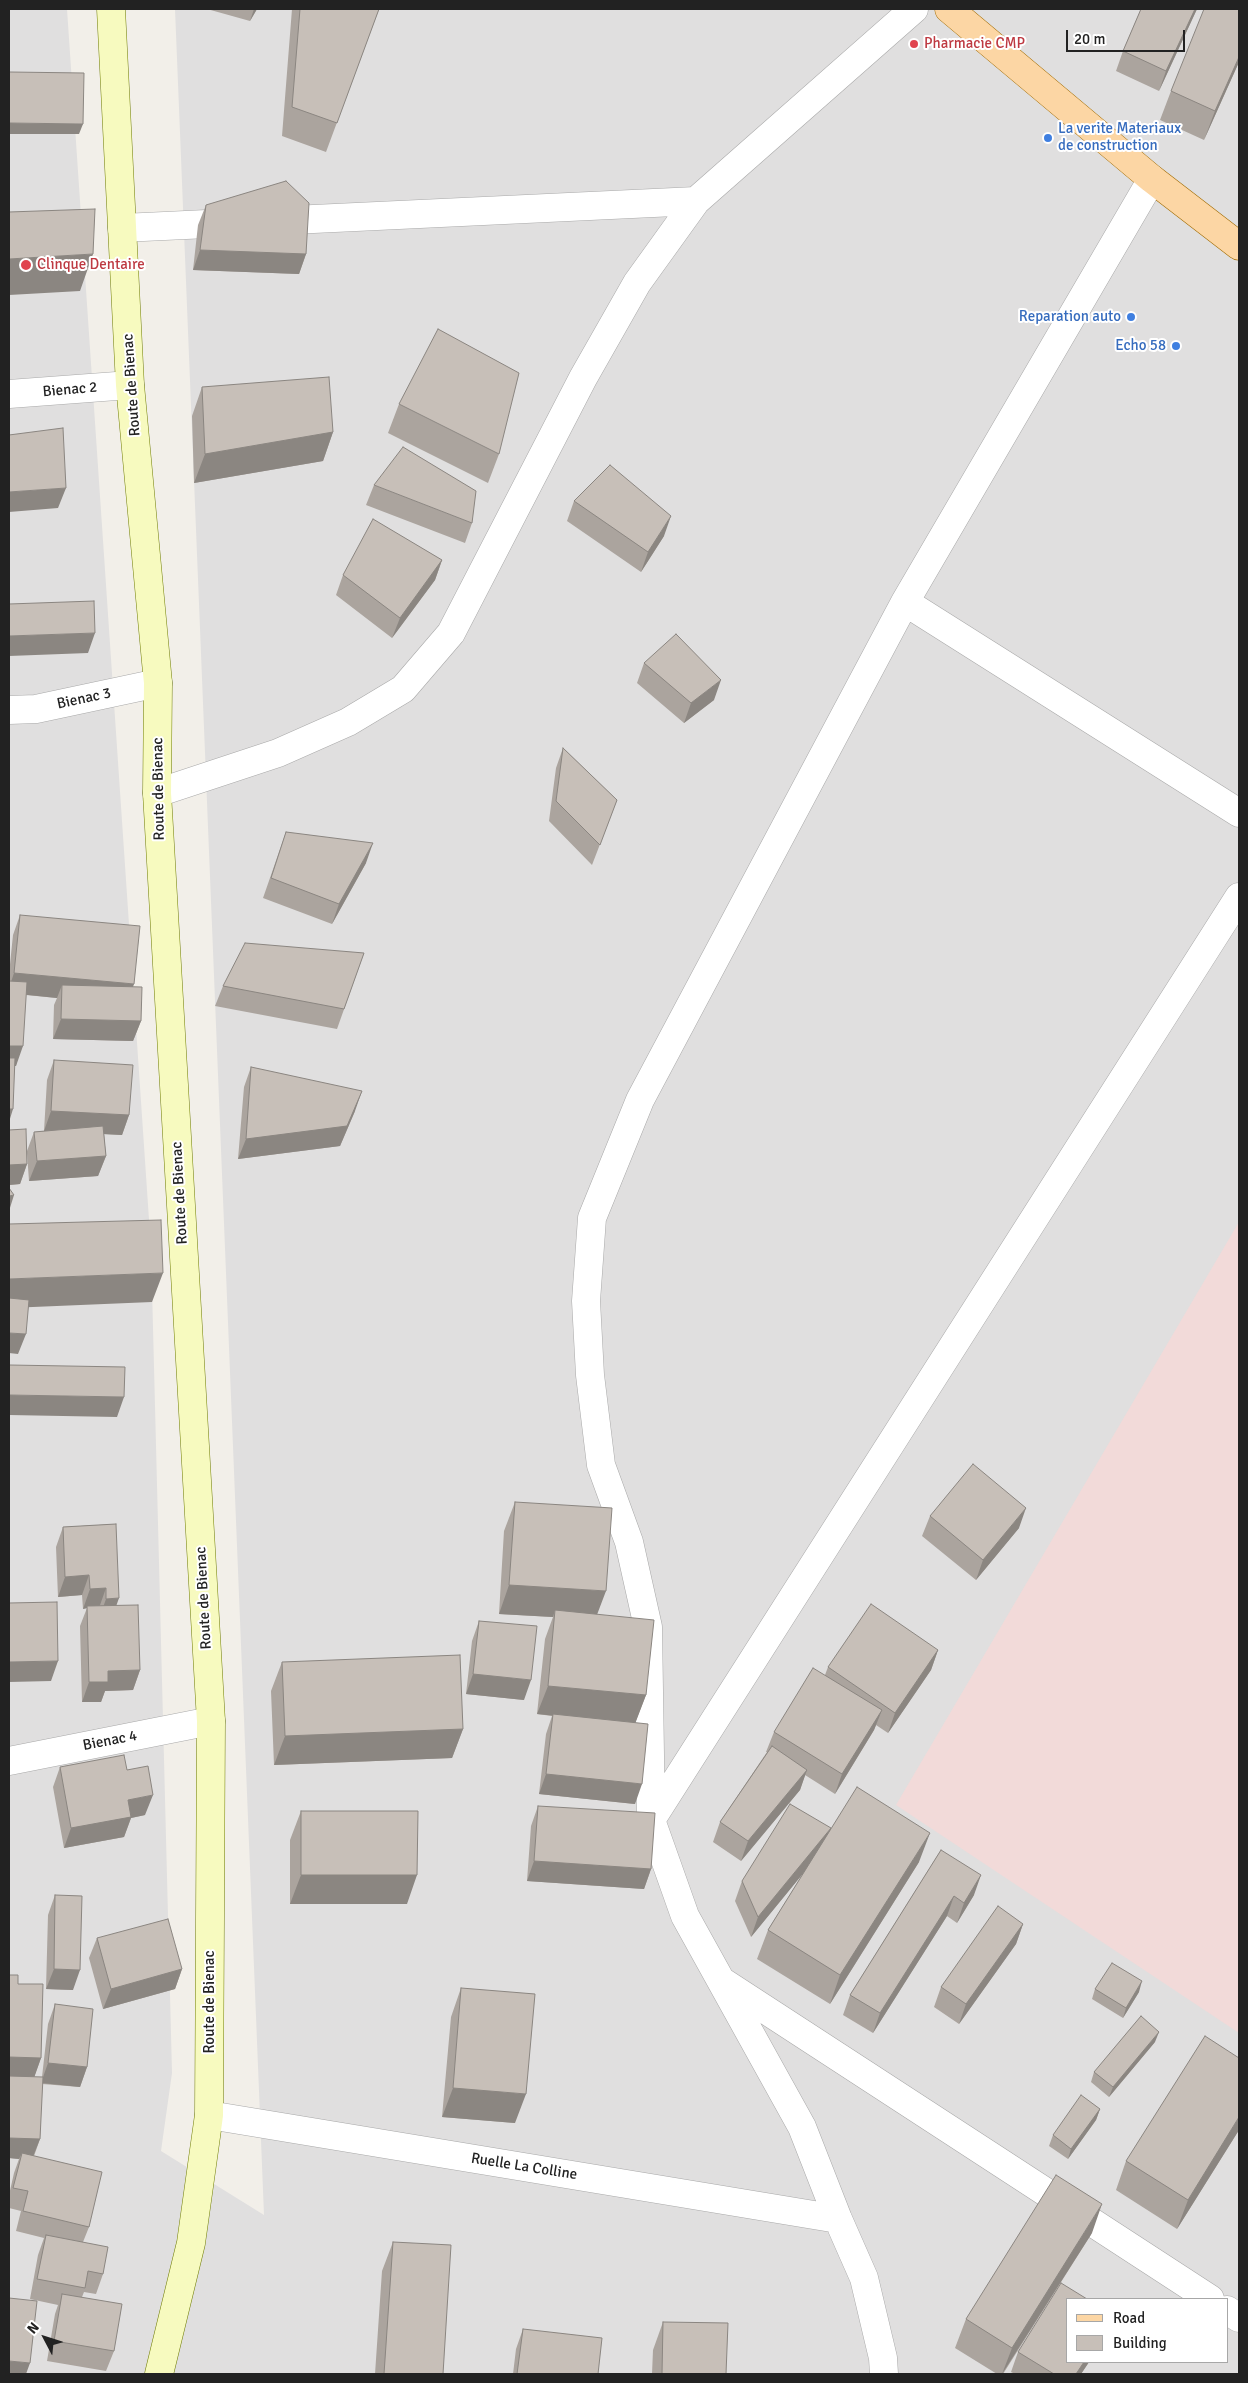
<!DOCTYPE html>
<html>
<head>
<meta charset="utf-8">
<style>
	body { margin:0 }
	#map { position:relative; width:1248px; height:2383px; overflow:hidden; background:#f2efe9; font-family:Signika,sans-serif }
	canvas { display:block }
	.frame { position:absolute; inset:0; border:10px solid #222; pointer-events:none }
	.legend { position:absolute; left:1066px; top:2298px; width:162px; height:65px; box-sizing:border-box; background:#fff; border:1px solid #a7a7a7; margin:0; padding:6px 9px; list-style:none; font-size:15px; color:#222 }
	.legend li { display:flex; align-items:center; gap:10px; height:25px }
	.legend b { width:25px; border:1px solid #a7a7a7 }
	.north { position:absolute; left:20px; top:2313px; width:50px; height:50px; -webkit-text-stroke:4px #fff; paint-order:stroke; rotate:310deg; font-size:14px; font-weight:700; line-height:20px; text-align:center; color:#222 }
	.north::after { content:''; display:block; margin:auto; width:18px; height:22px; background:#222; clip-path:polygon(50% 0,100% 100%,50% 72%,0 100%) }
	.scale { position:absolute; left:1066px; top:30px; width:119px; height:22px; box-sizing:border-box; border:2px solid #222; border-top:0; padding-left:6px; font-size:15px; line-height:18px; white-space:nowrap; color:#222; -webkit-text-stroke:4px #fff; paint-order:stroke }
</style>
</head>
<body>
<div id="map">
<canvas width="1248" height="2383"></canvas>
<div class="frame"></div>
<ul class="legend">
<li><b style="height:6px;background:#fcd6a4"></b>Road</li>
<li><b style="height:14px;background:#c7bfb8"></b>Building</li>
</ul>
<div class="north">N</div>
<div class="scale">20 m</div>
</div>
<script>
const g = document.querySelector('canvas').getContext('2d');
g.lineJoin = 'round';
function fill(path, color) { g.fillStyle = color; g.fill(path, 'evenodd'); }
const toPath = rows => new Path2D(rows.map(r => 'M' + r).join(''));
function strokePath(path, color, width, dash) { g.strokeStyle = color; g.lineWidth = width; g.lineCap = dash ? 'butt' : 'round'; g.setLineDash(dash || []); g.stroke(path); }
function write(font, color, halo, rows, align = 'center') {
  g.font = font + ' Signika,sans-serif'; g.lineWidth = 4; g.setLineDash([]); g.textBaseline = 'middle'; g.strokeStyle = halo; g.fillStyle = color; for (const [text, x, y, turn = 0] of rows) {
    g.save(); g.translate(x, y); g.rotate((+turn || 0) * Math.PI / 180); g.textAlign = isNaN(turn) ? turn : align; if (halo) g.strokeText(text, 0, 0); g.fillText(text, 0, 0); g.restore();
  }
}
fill(toPath([
	[9,9,67,9,151,1249,172,2073,161,2151,264,2215,175,9,1239,9,1239,2374,9,2374],
	[1067,2299,1227,2299,1227,2362,1067,2362]
]), '#e0dfdf');
fill(toPath([
	[1239,1222,1239,2033,896,1805]
]), '#f2dad9');
const minor = toPath([
	[122,228,696,201],
	[9,394,130,385],
	[905,602,1239,813],
	[9,710,36,709,158,683],
	[157,793,278,753,348,722,403,689,451,633,583,378,637,283,696,201,914,9],
	[9,1761,211,1721],
	[651,1820,1239,897],
	[723,1982,1210,2299],
	[209,2115,838,2219],
	[1227,2310,1239,2318],
	[884,2374,883,2358,864,2278,838,2219,802,2127,685,1916,651,1820,648,1627,629,1542,601,1465,590,1375,586,1301,592,1218,640,1100,905,602,1152,179]
]);
const secondary = toPath([
	[111,9,130,385,158,683,157,793,211,1721,209,2115,191,2243,159,2374]
]);
const primary = toPath([
	[949,9,1152,179,1239,246]
]);
strokePath(minor, '#a9a9a9', 29);
strokePath(secondary, '#707d05', 29);
strokePath(primary, '#a06b00', 29);
strokePath(minor, '#fff', 28);
strokePath(secondary, '#f7fabf', 28);
strokePath(primary, '#fcd6a4', 28);
fill(toPath([
	[207,9,257,9,250,21],
	[292,9,379,9,326,152,282,136],
	[1141,9,1197,9,1159,91,1116,71,1123,51],
	[1239,62,1204,140,1160,120,1171,91],
	[206,205,306,254,299,274,193,270,198,225],
	[202,387,333,432,323,461,194,483,192,416],
	[399,404,499,454,488,483,388,433],
	[374,485,472,523,465,543,366,505],
	[574,501,664,536,641,572,567,521],
	[442,560,435,580,392,638,336,595,343,575],
	[644,663,714,700,684,723,637,683],
	[563,748,617,800,592,865,549,821,556,768],
	[286,832,366,863,332,924,263,898],
	[20,915,133,987,141,1021,133,1041,53,1039,54,1005,57,998,26,995,16,1066,15,1066,9,1122,9,974,13,935],
	[364,953,337,1029,215,1006,223,986],
	[54,1060,129,1115,122,1135,104,1134,106,1156,98,1176,29,1181,27,1153,27,1164,20,1184,9,1185,9,1130,27,1151,34,1132,44,1131,47,1080],
	[251,1067,355,1111,340,1146,238,1159,244,1087],
	[515,1502,597,1614,646,1695,635,1723,635,1804,539,1794,546,1734,552,1716,537,1714,545,1639,553,1617,499,1614,504,1531],
	[930,1516,1019,1528,976,1580,922,1536],
	[116,1524,116,1605,140,1670,133,1690,105,1691,101,1702,82,1702,80,1626,87,1608,83,1609,82,1595,58,1597,56,1547,63,1527],
	[479,1621,524,1700,466,1694,472,1641],
	[938,1650,931,1670,888,1733,876,1725,874,1730,835,1794,805,1775,800,1790,741,1861,713,1842,720,1822,767,1752,766,1752,774,1732,825,1675,828,1667],
	[282,1662,463,1729,452,1758,274,1765,271,1691],
	[60,1767,127,1770,145,1815,131,1818,124,1837,64,1848,53,1787],
	[538,1806,651,1869,644,1889,527,1881,531,1826],
	[301,1811,407,1904,290,1904,290,1840],
	[830,1831,919,1862,830,2004,757,1959,768,1930,804,1872,751,1937,735,1901,742,1881],
	[941,1850,974,1895,957,1923,947,1916,873,2033,843,2015,850,1995],
	[55,1895,73,1990,46,1989,48,1915],
	[1023,1924,1016,1944,959,2024,934,2007,941,1987],
	[97,1938,182,1969,175,1989,103,2009,89,1958],
	[9,1975,18,1984,41,2058,34,2077,42,2077,48,2024,55,2004,87,2067,80,2087,42,2084,40,2139,34,2156,89,2227,83,2242,103,2274,96,2294,84,2292,82,2297,114,2351,106,2371,47,2361,55,2314,58,2305,30,2299,38,2255,44,2238,16,2231,21,2211,9,2208,9,2195,14,2173,19,2159,9,2158],
	[461,1988,515,2123,442,2117,451,2017],
	[1095,1989,1139,1992,1123,2018,1092,1999],
	[1155,2042,1109,2097,1091,2082,1094,2072],
	[1100,2109,1096,2120,1068,2159,1049,2146,1053,2135],
	[1239,2130,1177,2229,1116,2190,1126,2161],
	[1092,2233,1003,2374,997,2374,955,2348,966,2319],
	[393,2242,443,2374,375,2374,382,2271],
	[663,2322,726,2374,652,2374,653,2350],
	[523,2329,598,2374,513,2374,516,2349],
	[1018,2352,1067,2362,1089,2362,1081,2374,1015,2374,1011,2372]
]), '#aba49e');
fill(toPath([
	[254,9,257,9,250,21],
	[1195,9,1197,9,1159,91,1166,71],
	[1239,57,1239,62,1204,140,1215,111],
	[9,123,83,124,79,134,9,134],
	[200,250,306,254,299,274,193,270],
	[93,254,80,291,9,295,9,259],
	[333,432,323,461,194,483,205,454],
	[66,488,58,508,9,512,9,492],
	[671,516,664,536,641,572,648,552],
	[442,560,435,580,392,638,400,618],
	[95,633,88,653,9,656,9,636],
	[721,680,714,700,684,723,691,703],
	[373,843,366,863,332,924,339,904],
	[14,973,134,984,127,1004,62,985,57,998,9,993,9,988],
	[61,1019,141,1021,133,1041,53,1039],
	[9,1046,23,1046,16,1066,9,1066],
	[362,1091,355,1111,340,1146,238,1159,246,1139],
	[9,1109,13,1109,9,1122],
	[51,1111,129,1115,122,1135,44,1131],
	[106,1156,98,1176,29,1181,37,1161],
	[27,1164,20,1184,9,1185,9,1165],
	[14,1195,9,1211,9,1196],
	[163,1273,152,1302,9,1308,9,1279],
	[9,1333,26,1334,18,1354,9,1353],
	[9,1395,124,1397,117,1417,9,1415],
	[1026,1508,1019,1528,976,1580,983,1560],
	[89,1575,82,1595,58,1597,65,1577],
	[509,1585,606,1591,595,1620,555,1610,553,1617,499,1614],
	[106,1588,99,1608,87,1606,87,1608,83,1609,90,1589],
	[119,1598,112,1618,99,1619,106,1599],
	[938,1650,931,1670,888,1733,895,1713],
	[58,1661,51,1681,9,1682,9,1662],
	[140,1670,133,1690,105,1691,101,1702,82,1702,89,1682,108,1671],
	[473,1674,531,1680,524,1700,466,1694],
	[548,1686,646,1695,635,1724,537,1714],
	[882,1710,874,1730,835,1794,842,1774],
	[463,1729,452,1758,274,1765,285,1736],
	[807,1770,800,1790,741,1861,748,1841],
	[546,1774,642,1784,635,1804,539,1794],
	[153,1795,145,1815,131,1818,124,1837,64,1848,71,1828,128,1800],
	[831,1828,824,1848,751,1937,758,1917],
	[930,1833,919,1862,830,2004,840,1975],
	[534,1861,651,1869,644,1889,527,1881],
	[301,1875,417,1875,407,1904,290,1904],
	[981,1875,974,1895,957,1923,964,1903],
	[954,1896,947,1916,873,2033,880,2013],
	[1023,1924,1016,1944,959,2024,966,2004],
	[54,1969,80,1970,73,1990,46,1989],
	[182,1969,175,1989,103,2009,111,1989],
	[1142,1981,1139,1992,1123,2018,1126,2008],
	[1159,2032,1155,2042,1109,2097,1113,2087],
	[9,2057,41,2058,34,2078,9,2077],
	[48,2063,87,2067,80,2087,41,2083],
	[453,2088,526,2094,515,2123,442,2117],
	[1100,2109,1096,2120,1068,2159,1071,2149],
	[1239,2117,1239,2130,1177,2229,1188,2200],
	[9,2138,40,2139,32,2159,22,2153,19,2159,9,2158],
	[1102,2204,1092,2233,1002,2374,1012,2348],
	[9,2361,30,2363,26,2374,9,2374],
	[1084,2362,1089,2362,1081,2374,1076,2374]
]), '#8b8681');
const building = toPath([
	[300,9,379,9,337,123,292,107,300,9],
	[1141,9,1195,9,1166,71,1123,51,1141,9],
	[1204,9,1239,9,1239,57,1215,111,1171,91,1204,9],
	[9,72,84,73,83,124,9,123,9,72],
	[286,181,309,203,306,254,200,250,206,205,286,181],
	[95,209,93,254,9,259,9,212,95,209],
	[438,329,519,373,499,454,399,404,438,329],
	[329,377,333,432,205,454,202,387,329,377],
	[63,428,66,488,9,492,9,435,63,428],
	[403,447,476,491,472,523,374,485,403,447],
	[610,465,671,516,648,552,574,501,610,465],
	[373,519,442,560,400,618,343,575,373,519],
	[94,601,95,633,9,636,9,604,94,601],
	[676,634,721,680,691,703,644,663,676,634],
	[563,748,617,800,600,845,556,801,563,748],
	[286,832,373,843,339,904,271,878,286,832],
	[20,915,140,926,134,984,14,973,20,915],
	[245,943,364,953,344,1009,223,986,245,943],
	[9,981,27,982,23,1046,9,1046,9,981],
	[62,985,142,987,141,1021,61,1019,62,985],
	[9,1058,15,1058,13,1109,9,1109,9,1058],
	[54,1060,133,1065,129,1115,51,1111,54,1060],
	[251,1067,362,1091,347,1126,246,1139,251,1067],
	[103,1126,106,1156,37,1161,34,1132,103,1126],
	[26,1129,27,1164,9,1165,9,1130,26,1129],
	[9,1188,14,1195,9,1196,9,1188],
	[161,1220,163,1273,9,1279,9,1224,161,1220],
	[9,1298,29,1300,26,1334,9,1333,9,1298],
	[9,1365,125,1367,124,1397,9,1395,9,1365],
	[973,1464,1026,1508,983,1560,930,1516,973,1464],
	[515,1502,612,1508,606,1591,509,1585,515,1502],
	[116,1524,119,1598,106,1599,106,1588,90,1589,89,1575,65,1577,63,1527,116,1524],
	[57,1602,58,1661,9,1662,9,1603,57,1602],
	[871,1604,938,1650,895,1713,828,1667,871,1604],
	[138,1605,140,1670,108,1671,108,1682,89,1682,87,1606,138,1605],
	[555,1610,654,1620,646,1695,548,1686,555,1610],
	[479,1621,537,1626,531,1680,473,1674,479,1621],
	[460,1655,463,1729,285,1736,282,1662,460,1655],
	[813,1668,882,1710,842,1774,774,1732,813,1668],
	[553,1714,648,1724,642,1784,546,1774,553,1714],
	[772,1746,807,1770,748,1841,720,1822,772,1746],
	[124,1755,127,1770,148,1766,153,1795,128,1800,131,1817,71,1828,60,1767,124,1755],
	[857,1787,930,1833,840,1975,768,1930,857,1787],
	[790,1804,831,1828,758,1917,742,1881,790,1804],
	[538,1806,655,1813,651,1869,534,1861,538,1806],
	[301,1811,418,1811,417,1875,301,1875,301,1811],
	[941,1850,981,1875,964,1903,954,1896,880,2013,850,1995,941,1850],
	[55,1895,82,1896,80,1970,54,1969,55,1895],
	[998,1906,1023,1924,966,2004,941,1987,998,1906],
	[168,1919,182,1969,111,1989,97,1938,168,1919],
	[1112,1963,1142,1981,1126,2008,1095,1989,1112,1963],
	[9,1975,18,1975,18,1984,43,1984,41,2058,9,2057,9,1975],
	[461,1988,535,1994,526,2094,453,2088,461,1988],
	[55,2004,93,2009,87,2067,48,2063,55,2004],
	[1141,2016,1159,2032,1113,2087,1094,2072,1141,2016],
	[1205,2036,1239,2058,1239,2117,1188,2200,1126,2161,1205,2036],
	[9,2076,43,2077,40,2139,9,2138,9,2076],
	[1081,2095,1100,2109,1071,2149,1053,2135,1081,2095],
	[22,2153,102,2172,89,2227,23,2211,28,2191,13,2188,22,2153],
	[1056,2175,1102,2204,1012,2348,966,2319,1056,2175],
	[46,2235,108,2247,103,2274,88,2271,85,2288,37,2279,46,2235],
	[393,2242,451,2245,443,2374,384,2374,393,2242],
	[1061,2283,1087,2299,1067,2299,1067,2362,1084,2362,1076,2374,1054,2374,1018,2352,1061,2283],
	[62,2294,122,2304,114,2351,54,2341,62,2294],
	[9,2298,37,2301,30,2363,9,2361,9,2298],
	[663,2322,728,2323,726,2374,662,2374,663,2322],
	[523,2329,602,2338,598,2374,517,2374,523,2329]
]);
fill(building, '#c7bfb8');
strokePath(building, '#8b8681', 1);
for (const [x, y, r, color] of [
	[914,44,5,"#e0444e"],
	[1048,138,5,"#3f7fe0"],
	[26,265,6,"#e0444e"],
	[1131,317,5,"#3f7fe0"],
	[1176,346,5,"#3f7fe0"]
]) { const dot = new Path2D(); dot.arc(x, y, r, 0, 2 * Math.PI); g.fillStyle = color; g.fill(dot); strokePath(dot, '#fff', 2); }
write('15px', '#be3a42', '#fff', [
	["Pharmacie CMP",924,44],
	["Clinque Dentaire",37,265]
], 'left');
write('15px', '#366cbe', '#fff', [
	["La verite Materiaux",1058,129,"left"],
	["de construction",1058,146,"left"],
	["Reparation auto",1121,317],
	["Echo 58",1166,346]
], 'right');
write('15px', '#222', '#fff', [
	["Route de Bienac",132,385,-94],
	["Bienac 2",70,390,-5],
	["Bienac 3",84,699,-12],
	["Route de Bienac",159,789,-91],
	["Route de Bienac",180,1193,-93],
	["Route de Bienac",204,1598,-93],
	["Bienac 4",110,1741,-11],
	["Route de Bienac",210,2002,-90],
	["Ruelle La Colline",524,2167,9]
]);
</script>
</body>
</html>
